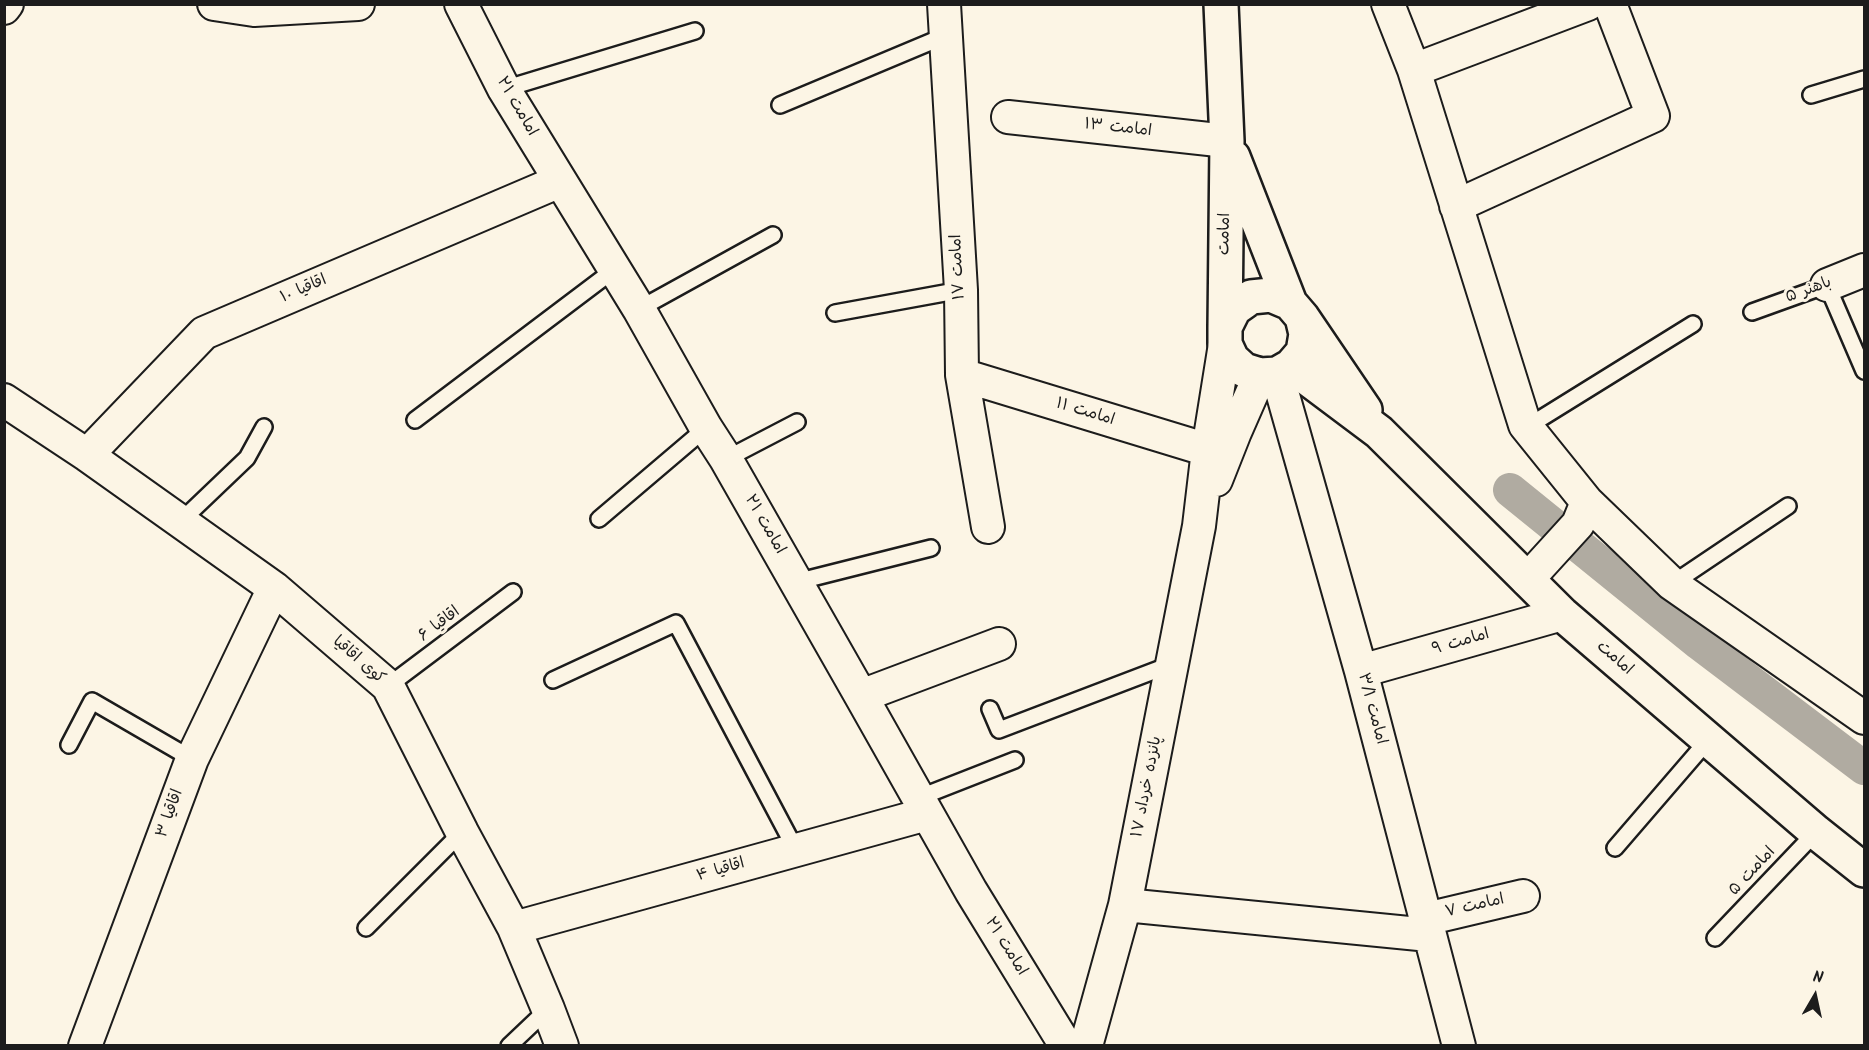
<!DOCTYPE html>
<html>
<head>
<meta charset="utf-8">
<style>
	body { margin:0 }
	#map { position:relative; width:1869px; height:1050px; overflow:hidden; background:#fcf5e5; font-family:Kalam,sans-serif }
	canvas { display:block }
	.frame { position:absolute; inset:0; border:6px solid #1c1c1c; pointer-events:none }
	.north { position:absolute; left:1785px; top:966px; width:60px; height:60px; -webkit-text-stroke:4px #fcf5e5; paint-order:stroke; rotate:9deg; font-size:16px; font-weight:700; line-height:24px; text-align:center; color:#1c1c1c }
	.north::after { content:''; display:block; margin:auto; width:21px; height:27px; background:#1c1c1c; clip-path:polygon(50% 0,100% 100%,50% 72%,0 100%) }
</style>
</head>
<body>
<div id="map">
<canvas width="1869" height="1050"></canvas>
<div class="frame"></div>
<div class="north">N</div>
</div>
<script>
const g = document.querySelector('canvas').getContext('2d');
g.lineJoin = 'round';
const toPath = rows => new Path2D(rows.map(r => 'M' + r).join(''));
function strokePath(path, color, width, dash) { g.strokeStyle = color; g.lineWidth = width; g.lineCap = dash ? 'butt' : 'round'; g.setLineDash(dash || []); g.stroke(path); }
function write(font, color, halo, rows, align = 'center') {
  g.font = font + ' Kalam,"Playpen Sans Arabic",sans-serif'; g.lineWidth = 6; g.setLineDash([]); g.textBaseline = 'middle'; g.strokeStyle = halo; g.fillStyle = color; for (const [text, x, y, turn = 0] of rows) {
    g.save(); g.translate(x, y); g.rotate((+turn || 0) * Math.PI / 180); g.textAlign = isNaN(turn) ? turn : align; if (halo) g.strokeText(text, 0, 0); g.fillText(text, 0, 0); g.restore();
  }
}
strokePath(toPath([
	[1510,490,1699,643,1864,768]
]), '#b0aba1', 34);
const service = toPath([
	[504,89,695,31],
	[1811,95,1864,79],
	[780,105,947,35],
	[639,309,773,235],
	[1752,312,1827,285,1864,371],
	[835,313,961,290],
	[415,420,615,269],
	[1527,427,1693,324],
	[726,459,797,422],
	[599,519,706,428],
	[180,522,247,458,264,427],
	[796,582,931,548],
	[1672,584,1788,506],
	[553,680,676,623,796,850],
	[388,686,513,592],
	[990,709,999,730,1172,664],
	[69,745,92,701,192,759],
	[918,798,1015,760],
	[1615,848,1709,739],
	[366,928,462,832],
	[1715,938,1816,832],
	[509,1046,548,1009]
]);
const minor = toPath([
	[214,4,254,10,358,4],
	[461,4,504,89,639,309,706,428,726,459,861,696,971,891,1066,1046],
	[944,4,961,290,962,375,988,527],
	[1388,4,1414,70,1525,425,1587,502,1672,584,1864,718],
	[4,8,7,4],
	[1414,70,1588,4],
	[1008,117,1227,141],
	[1456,206,1653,116,1610,4],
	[1827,285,1864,270],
	[1277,374,1361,671,1459,1046],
	[962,375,1208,450],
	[4,400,87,455,274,588,388,686,462,832,514,928,548,1009,562,1046],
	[87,455,204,333,560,181],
	[1216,480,1235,432,1260,375],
	[1527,580,1578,524,1587,502],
	[1361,671,1562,614],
	[861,696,999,644],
	[1125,905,1429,935],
	[1426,919,1523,896],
	[514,928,927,814],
	[85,1046,192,759,274,588],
	[1086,1046,1125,905,1199,526,1208,450,1225,344]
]);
const tertiary = toPath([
	[1221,4,1227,141,1225,327],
	[1233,157,1290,303],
	[1302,317,1306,334,1303,352,1291,366,1277,374,1260,375,1244,370,1232,359,1225,344,1225,327,1234,309,1251,297,1271,295,1290,303,1302,317,1365,410],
	[1291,366,1379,432,1562,614,1816,832,1864,870]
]);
strokePath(service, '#1c1c1c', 20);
strokePath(minor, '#1c1c1c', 36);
strokePath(tertiary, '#1c1c1c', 38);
strokePath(service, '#fcf5e5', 15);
strokePath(minor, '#fcf5e5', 32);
strokePath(tertiary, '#fcf5e5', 33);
write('16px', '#1c1c1c', '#fcf5e5', [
	["امامت ۲۱",516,107,60],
	["امامت ۱۳",1118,129,6],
	["امامت",1226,234,-89],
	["امامت ۱۷",959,267,-93],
	["اقاقیا ۱۰",304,290,-23],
	["باهنر ۵",1809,291,-20],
	["امامت ۱۱",1085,413,17],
	["امامت ۲۱",764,525,60],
	["اقاقیا ۶",440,625,-37],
	["امامت ۹",1461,643,-16],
	["امامت",1614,659,41],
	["کوی اقاقیا",358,661,41],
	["امامت ۳/۱",1371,709,75],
	["پانزده خرداد ۱۷",1148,787,-79],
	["اقاقیا ۳",171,814,-70],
	["اقاقیا ۴",721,871,-16],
	["امامت ۵",1753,872,-47],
	["امامت ۷",1475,907,-13],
	["امامت ۲۱",1005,947,58]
]);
</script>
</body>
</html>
